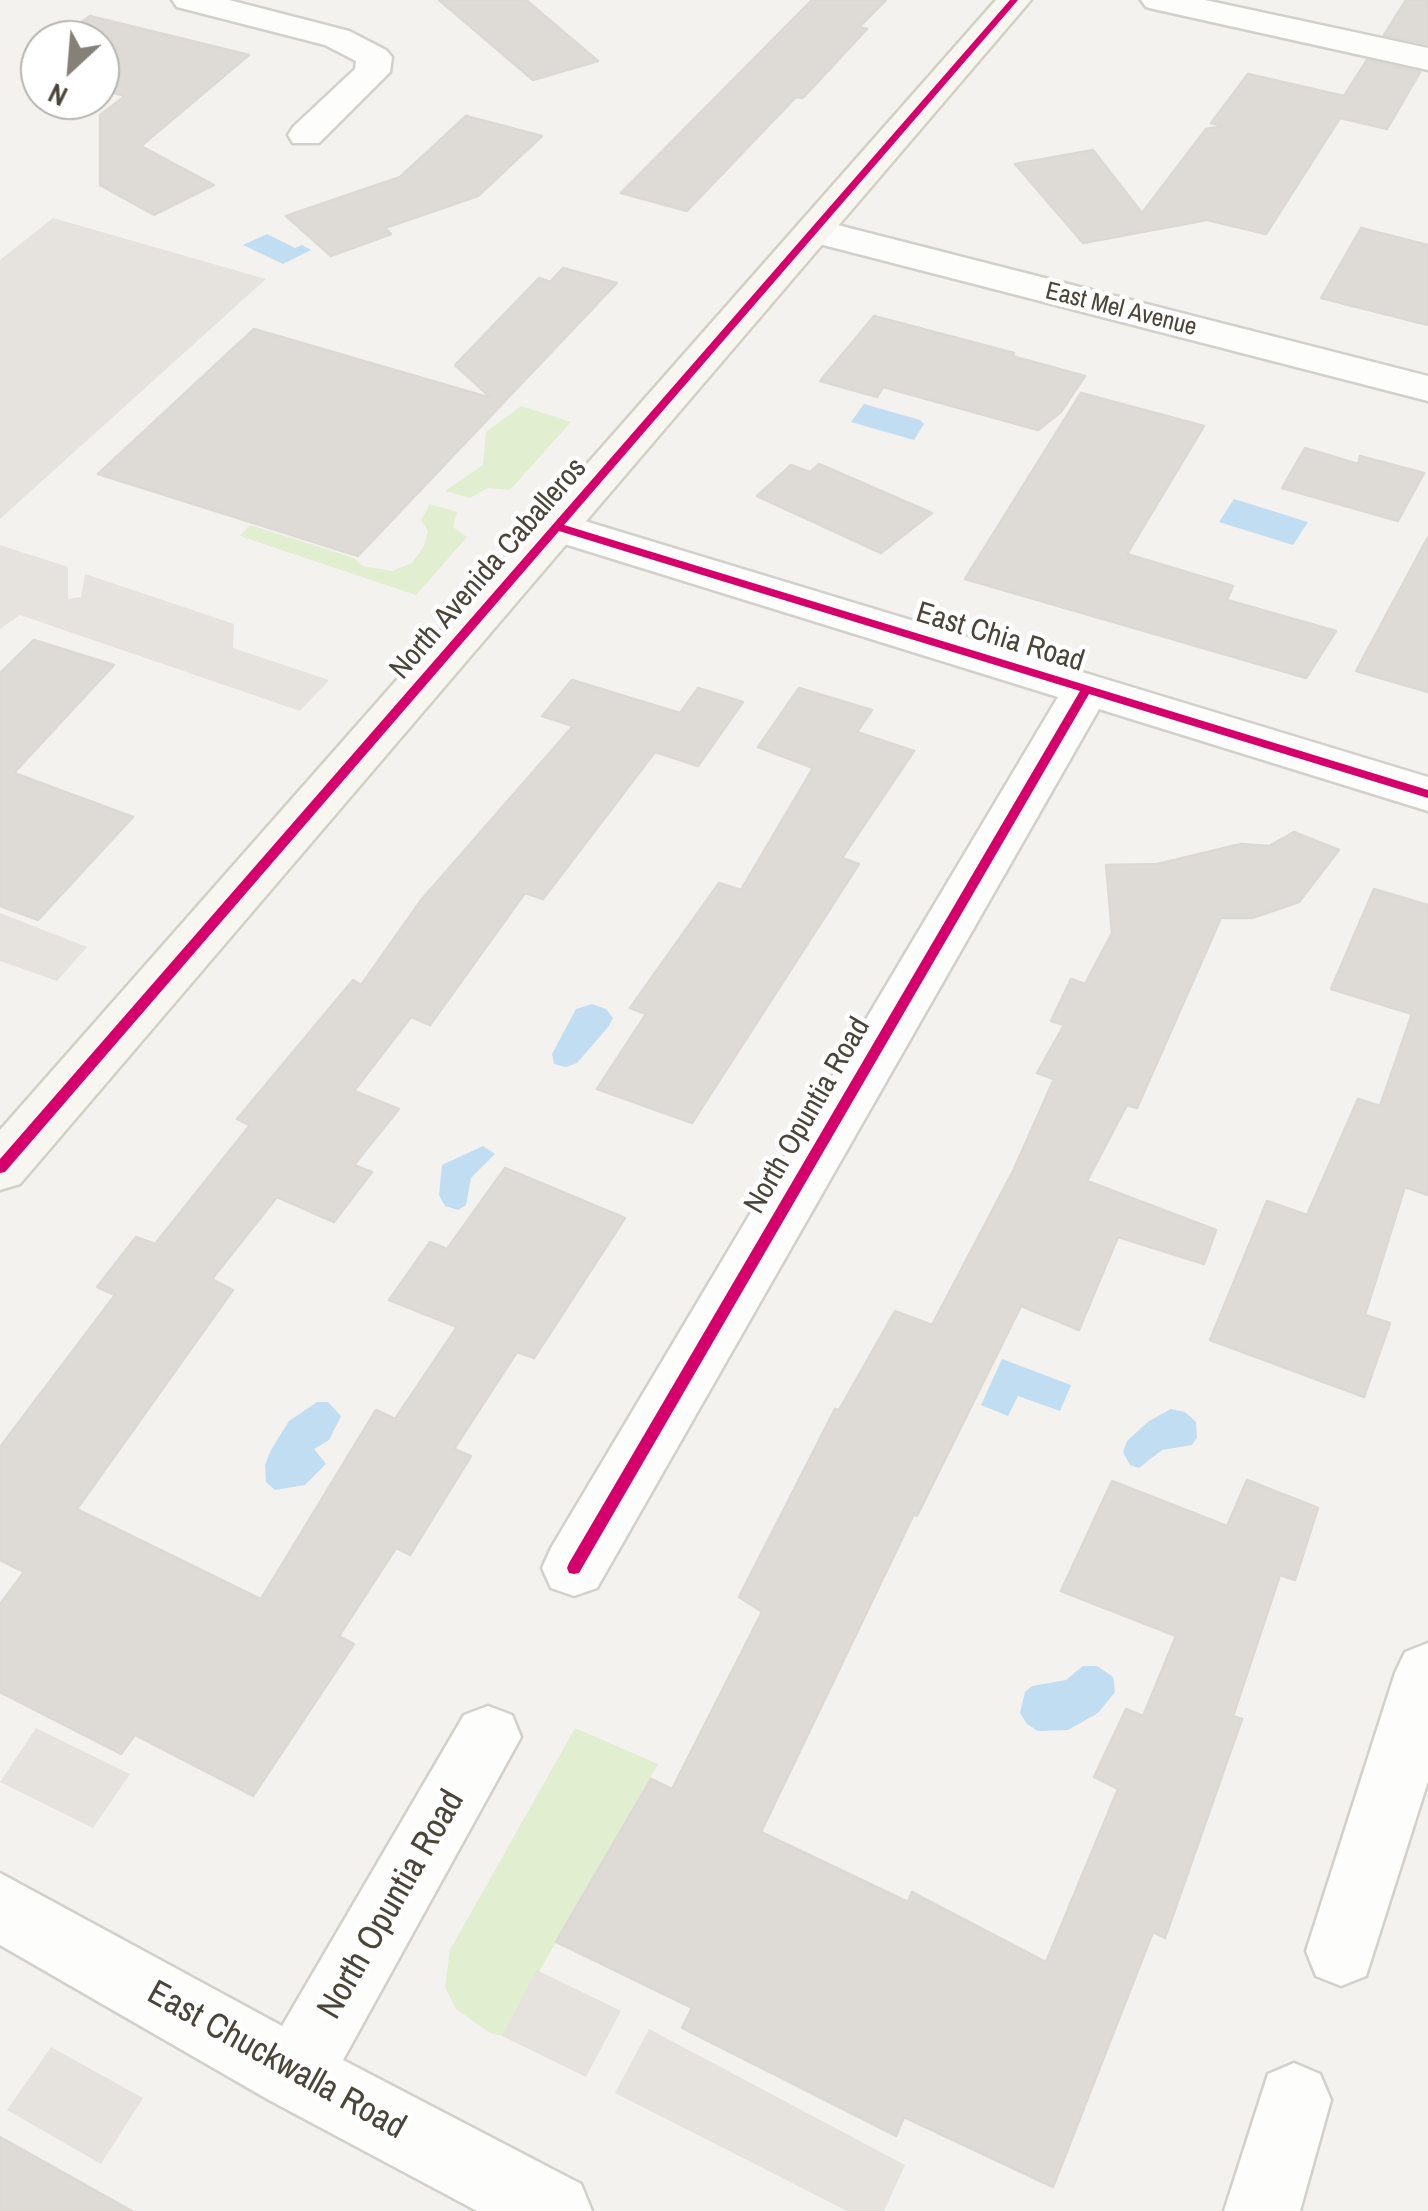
<!DOCTYPE html>
<html>
<head>
<meta charset="utf-8">
<style>
	body { margin:0 }
	#map { position:relative; width:1428px; height:2211px; overflow:hidden; background:#f4f2ee; font-family:"Archivo Narrow",sans-serif }
	canvas { display:block }
	.north { position:absolute; left:20px; top:20px; width:100px; height:100px; box-sizing:border-box; background:#fff; border:2px solid #b7b4b0; border-radius:50%; rotate:206deg; font-size:28px; font-weight:700; line-height:40px; text-align:center; color:#4b4439 }
	.north::after { content:''; display:block; margin:auto; width:35px; height:45px; background:#868178; clip-path:polygon(50% 0,100% 100%,50% 72%,0 100%) }
</style>
</head>
<body>
<div id="map">
<canvas width="1428" height="2211"></canvas>
<div class="north">N</div>
</div>
<script>
const g = document.querySelector('canvas').getContext('2d');
g.lineJoin = 'round';
function fill(path, color) { g.fillStyle = color; g.fill(path, 'evenodd'); }
const toPath = rows => new Path2D(rows.map(r => 'M' + r).join(''));
function strokePath(path, color, width, dash) { g.strokeStyle = color; g.lineWidth = width; g.lineCap = dash ? 'butt' : 'round'; g.setLineDash(dash || []); g.stroke(path); }
function write(font, color, halo, rows, align = 'center') {
  g.font = font + ' "Archivo Narrow",sans-serif'; g.lineWidth = 9; g.setLineDash([]); g.textBaseline = 'middle'; g.strokeStyle = halo; g.fillStyle = color; for (const [text, x, y, turn = 0] of rows) {
    g.save(); g.translate(x, y); g.rotate((+turn || 0) * Math.PI / 180); g.textAlign = isNaN(turn) ? turn : align; if (halo) g.strokeText(text, 0, 0); g.fillText(text, 0, 0); g.restore();
  }
}
fill(toPath([
	[521,406,571,422,510,490,488,488,470,498,445,491,483,465,486,432],
	[430,504,457,512,453,527,467,537,416,595,240,536,250,525,354,558,362,566,392,571,412,563,424,546,428,531,421,520],
	[575,1728,658,1764,502,2036,490,2033,456,2009,445,1987,450,1950]
]), '#e1eecf');
fill(toPath([
	[53,218,266,279,0,519,0,260],
	[0,545,68,567,68,599,81,597,85,574,234,624,233,648,329,680,300,711,20,615,0,629],
	[0,913,87,947,57,981,0,961],
	[36,1728,130,1774,93,1828,0,1782],
	[537,1970,621,2011,586,2077,502,2036],
	[649,2029,905,2165,884,2211,847,2211,615,2093],
	[51,2047,143,2098,101,2164,7,2110]
]), '#e6e3df');
fill(toPath([
	[267,234,295,248,302,245,311,250,283,264,243,245],
	[864,404,920,420,924,424,914,440,851,422],
	[1234,499,1308,522,1293,545,1219,522],
	[592,1004,606,1009,613,1018,609,1026,577,1063,566,1067,554,1064,552,1054,576,1009],
	[483,1146,495,1154,471,1178,466,1205,458,1210,445,1206,439,1195,442,1165],
	[1002,1359,1071,1385,1060,1411,1018,1396,1008,1416,981,1405],
	[317,1402,328,1402,341,1416,329,1440,314,1449,326,1464,305,1485,275,1490,266,1482,265,1465,271,1450,289,1421],
	[1171,1409,1185,1412,1196,1422,1197,1437,1192,1445,1162,1450,1139,1468,1130,1465,1123,1452,1127,1441,1149,1421],
	[1083,1666,1097,1666,1113,1677,1115,1692,1098,1713,1068,1730,1038,1731,1027,1724,1020,1713,1025,1692,1032,1686,1066,1680]
]), '#c0ddf1');
const building = toPath([
	[439,0,526,0,598,61,533,80,439,0],
	[812,0,886,0,859,27,867,29,803,98,796,97,687,211,621,193,812,0],
	[1406,0,1428,0,1428,44,1384,35,1406,0],
	[90,16,249,55,141,146,214,185,154,215,100,185,100,115,125,96,100,89,100,40,58,40,90,16],
	[1367,60,1420,72,1387,129,1340,118,1266,234,1207,220,1083,243,1015,164,1093,150,1142,213,1206,129,1223,126,1211,123,1248,74,1344,96,1367,60],
	[466,116,542,136,478,196,385,228,391,234,331,256,286,216,400,177,466,116],
	[1361,228,1428,245,1428,325,1321,298,1361,228],
	[563,268,617,283,358,556,98,474,254,329,491,398,455,365,539,278,550,282,563,268],
	[874,316,1014,353,1012,356,1085,376,1061,412,1038,430,883,387,877,397,820,381,874,316],
	[1081,393,1204,426,1127,554,1233,586,1227,600,1336,631,1306,678,965,579,1081,393],
	[1305,448,1358,464,1360,456,1424,473,1398,521,1282,488,1305,448],
	[819,464,932,513,881,553,757,496,791,465,810,472,819,464],
	[1428,537,1428,692,1356,671,1428,537],
	[34,640,114,665,14,773,133,817,38,920,0,906,0,673,34,640],
	[572,680,680,713,698,688,743,702,698,766,655,752,543,899,525,893,430,1025,411,1017,354,1091,399,1109,354,1165,372,1172,334,1222,277,1197,212,1279,233,1290,77,1509,261,1599,376,1410,395,1419,457,1327,389,1300,430,1242,447,1249,505,1168,625,1218,534,1358,517,1352,454,1449,471,1456,410,1555,396,1548,339,1636,354,1644,253,1796,135,1735,121,1754,0,1692,0,1604,24,1572,0,1560,0,1447,115,1295,97,1287,136,1237,155,1244,250,1125,237,1119,353,980,361,985,422,899,573,726,542,716,572,680],
	[799,688,872,710,857,732,914,751,842,858,859,864,692,1123,597,1089,646,1014,630,1008,719,883,741,890,813,768,758,747,799,688],
	[1294,832,1339,850,1299,902,1252,918,1221,918,1137,1108,1127,1105,1087,1181,1216,1230,1204,1264,1118,1237,1079,1330,1021,1306,917,1516,914,1514,761,1832,908,1902,912,1892,1046,1962,1118,1789,1094,1777,1126,1709,1143,1716,1176,1636,1061,1591,1112,1481,1227,1526,1247,1480,1318,1508,1295,1580,1280,1575,1233,1716,1242,1719,1165,1938,1153,1932,1053,2187,904,2117,896,2136,682,2028,692,2008,556,1942,651,1779,672,1789,762,1612,739,1597,835,1409,839,1410,895,1311,932,1325,1014,1169,1054,1079,1037,1073,1064,1025,1051,1021,1071,979,1085,984,1112,933,1106,865,1157,864,1241,844,1269,846,1294,832],
	[1374,889,1428,905,1428,1195,1405,1187,1365,1315,1390,1323,1364,1397,1210,1340,1267,1201,1307,1215,1358,1099,1380,1106,1412,1014,1331,989,1374,889],
	[0,2137,132,2211,0,2211,0,2137]
]);
fill(building, '#dedbd6');
strokePath(building, '#dcd9d4', 2.5);
const street = toPath([
	[172,0,229,0,349,31,386,50,392,57,390,72,319,143,293,143,288,135,293,127,355,69,356,61,325,45,177,7,172,0],
	[1141,0,1205,0,1428,48,1428,70,1158,10,1146,7,1141,0],
	[814,219,1428,376,1428,401,800,239,795,231,800,223,814,219],
	[558,513,1428,777,1428,811,1099,709,597,1588,574,1596,551,1588,542,1568,551,1548,1058,697,542,537,536,527,542,517,558,513],
	[1428,1643,1428,1781,1366,1976,1341,1986,1316,1976,1306,1951,1395,1673,1405,1652,1428,1643],
	[488,1706,512,1715,521,1737,343,2060,581,2184,592,2211,477,2211,269,2100,0,1945,0,1873,282,2026,464,1715,488,1706],
	[1294,2063,1320,2074,1331,2100,1300,2211,1224,2211,1268,2074,1294,2063]
]);
const secondary = toPath([
	[996,0,1031,0,20,1184,0,1190,0,1130,996,0]
]);
strokePath(street, '#d2d0cb', 5);
strokePath(secondary, '#d3cfc5', 5);
fill(street, '#fdfdfc');
fill(secondary, '#f7f6f1');
fill(toPath([
	[1010,0,1018,0,564,525,1428,790,1428,798,1089,694,579,1573,574,1574,569,1573,567,1568,569,1563,1080,691,559,531,5,1172,0,1173,0,1159,1010,0]
]), '#d6006c');
write('25px', '#4b4439', '#fff', [
	["East Mel Avenue",1121,310,14]
]);
write('30px', '#4b4439', '#fff', [
	["North Avenida Caballeros",489,569,-49],
	["East Chia Road",1000,638,17],
	["North Opuntia Road",808,1116,-60]
]);
write('35px', '#4b4439', '#fff', [
	["North Opuntia Road",392,1905,-60],
	["East Chuckwalla Road",276,2061,29]
]);
</script>
</body>
</html>
